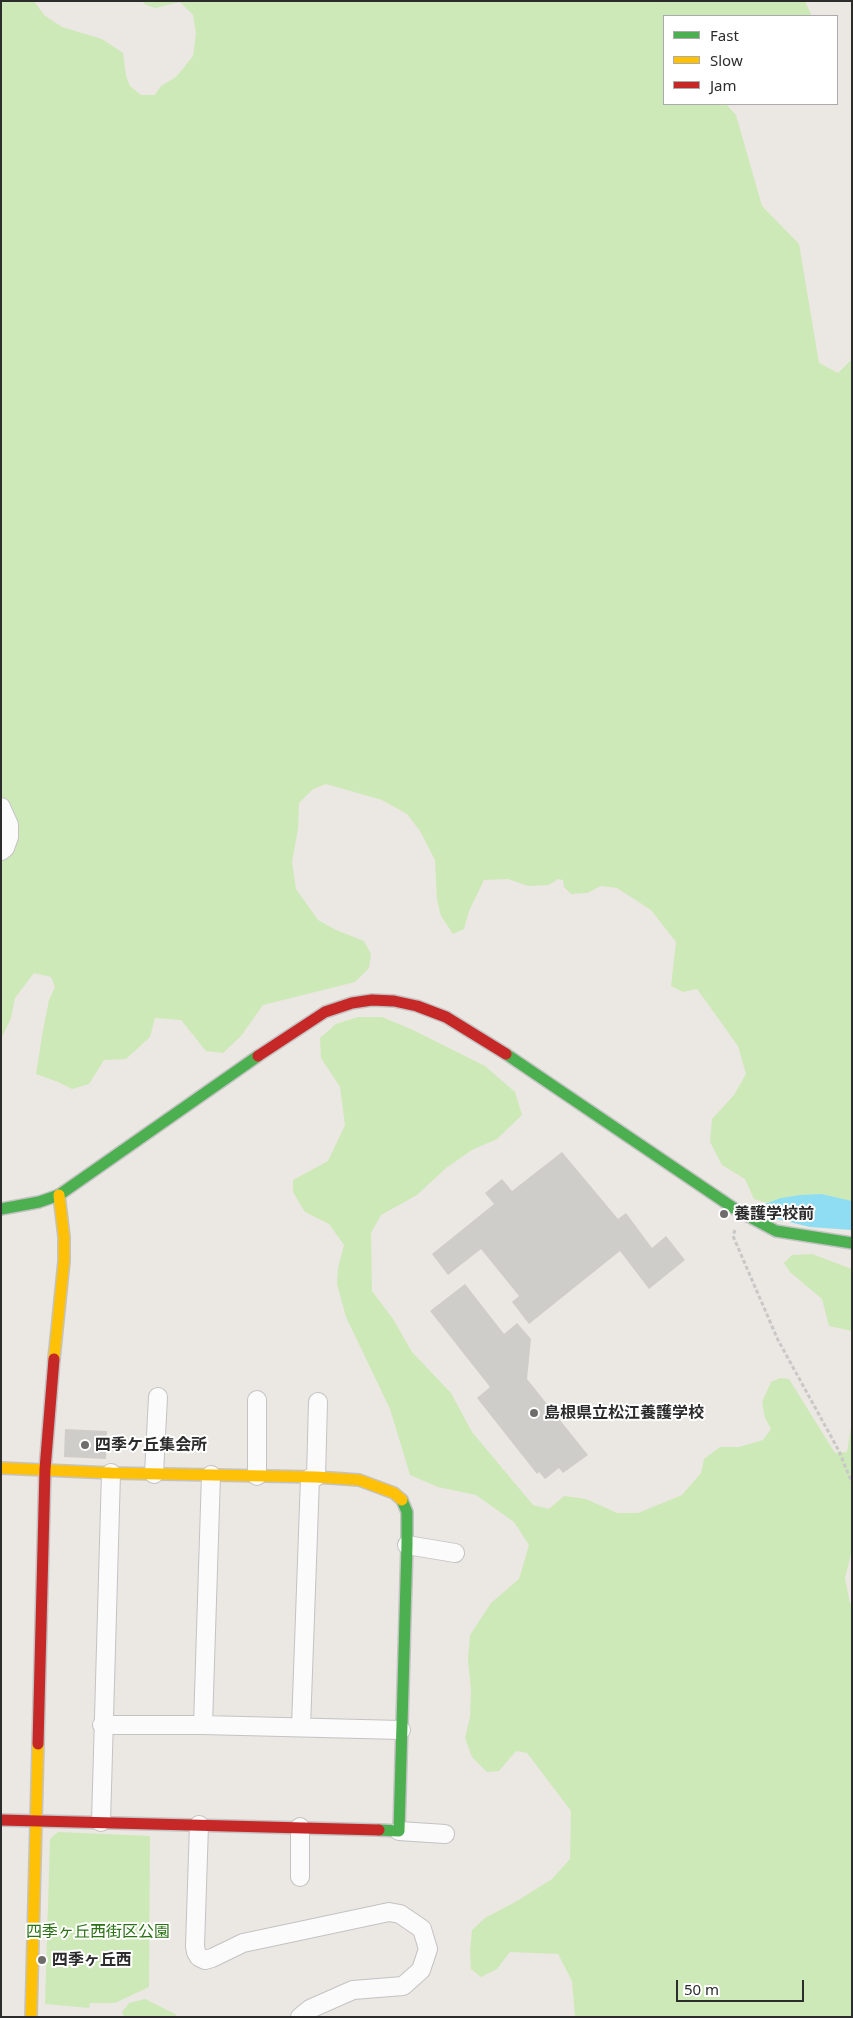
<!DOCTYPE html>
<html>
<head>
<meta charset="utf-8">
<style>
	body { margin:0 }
	#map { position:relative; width:853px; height:2018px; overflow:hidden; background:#ebe7e2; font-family:"Noto Sans",sans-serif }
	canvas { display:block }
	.frame { position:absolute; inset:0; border:2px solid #2c2c2c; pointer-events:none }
	.legend { position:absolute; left:663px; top:15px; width:175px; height:90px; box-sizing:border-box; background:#fff; border:1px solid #ababab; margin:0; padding:6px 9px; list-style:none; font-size:15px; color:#2c2c2c }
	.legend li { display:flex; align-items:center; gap:10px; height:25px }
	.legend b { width:25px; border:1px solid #ababab }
	.scale { position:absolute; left:676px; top:1980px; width:128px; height:22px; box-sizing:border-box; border:2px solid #2c2c2c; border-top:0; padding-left:6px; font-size:15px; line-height:18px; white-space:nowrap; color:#2c2c2c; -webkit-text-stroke:4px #fff; paint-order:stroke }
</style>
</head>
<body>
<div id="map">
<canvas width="853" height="2018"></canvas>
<div class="frame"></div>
<ul class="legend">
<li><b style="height:6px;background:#4caf50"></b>Fast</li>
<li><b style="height:6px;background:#ffc107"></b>Slow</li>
<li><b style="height:6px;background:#c62828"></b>Jam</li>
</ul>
<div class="scale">50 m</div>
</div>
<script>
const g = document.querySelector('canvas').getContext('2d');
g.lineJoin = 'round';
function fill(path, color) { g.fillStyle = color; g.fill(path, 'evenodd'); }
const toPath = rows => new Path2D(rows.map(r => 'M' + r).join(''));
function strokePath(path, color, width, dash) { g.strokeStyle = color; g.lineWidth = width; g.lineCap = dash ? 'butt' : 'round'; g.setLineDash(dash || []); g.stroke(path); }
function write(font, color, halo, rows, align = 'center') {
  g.font = font + ' "Noto Sans","Noto Sans JP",sans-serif'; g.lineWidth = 4; g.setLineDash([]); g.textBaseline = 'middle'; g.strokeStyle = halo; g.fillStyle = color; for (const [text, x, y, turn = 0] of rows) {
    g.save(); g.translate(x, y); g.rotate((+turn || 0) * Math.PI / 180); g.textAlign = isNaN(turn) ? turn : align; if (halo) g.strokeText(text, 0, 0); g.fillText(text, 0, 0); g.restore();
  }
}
fill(toPath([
	[1,1,34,1,44,15,62,27,102,39,123,53,126,76,130,86,141,95,155,95,161,86,176,77,193,56,196,33,193,15,180,2,155,8,144,4,143,1,805,1,812,16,664,16,664,104,726,104,736,115,762,206,799,244,819,363,838,373,852,359,852,1205,780,1207,754,1199,745,1179,722,1165,710,1142,712,1119,734,1095,746,1074,738,1046,697,989,683,992,671,986,676,942,651,910,617,888,601,886,587,893,571,894,564,887,563,880,558,879,549,885,528,886,508,879,484,880,469,911,464,929,453,934,441,916,437,900,435,860,420,831,407,814,382,800,326,784,313,789,299,803,298,829,292,862,296,889,318,920,336,930,364,941,371,954,369,968,355,982,263,1005,241,1036,223,1053,206,1051,181,1020,155,1018,150,1037,126,1059,104,1060,89,1084,72,1089,58,1082,36,1074,43,1030,49,1000,55,987,51,977,34,973,15,998,11,1018,1,1039],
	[358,1017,382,1017,413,1030,485,1066,515,1092,522,1115,497,1139,472,1150,446,1168,417,1195,381,1215,371,1233,372,1291,393,1319,412,1352,451,1393,472,1432,533,1505,549,1509,564,1496,586,1499,617,1513,638,1513,682,1495,701,1473,704,1459,720,1447,739,1447,763,1440,771,1429,765,1418,762,1402,771,1382,780,1378,789,1379,835,1453,847,1452,852,1421,852,1550,845,1578,850,1603,852,1605,852,2017,575,2017,572,1981,558,1954,510,1952,497,1969,481,1977,471,1969,470,1951,472,1930,485,1918,517,1901,552,1879,570,1859,571,1811,527,1753,516,1751,499,1771,487,1772,472,1757,465,1738,470,1717,471,1690,468,1660,470,1635,491,1603,519,1579,529,1545,514,1522,476,1495,438,1487,410,1475,390,1409,346,1317,337,1284,338,1268,344,1245,329,1224,305,1212,293,1192,293,1180,328,1161,345,1125,340,1087,321,1058,320,1038,336,1024],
	[812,1254,852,1269,852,1331,829,1326,822,1299,790,1272,784,1263,792,1255],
	[58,1832,150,1836,149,1987,115,2003,90,2003,89,2008,45,2004,50,1839],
	[145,1999,175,2014,178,2017,124,2017,122,2012,129,2003]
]), '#cee9b8');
fill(toPath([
	[821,1194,852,1201,852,1230,810,1227,777,1219,759,1206,781,1198,800,1195]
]), '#8fddf3');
fill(toPath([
	[562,1152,618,1219,626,1213,652,1248,666,1236,685,1260,649,1289,620,1251,529,1324,512,1302,519,1296,481,1249,448,1275,432,1254,494,1204,485,1193,502,1179,512,1191],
	[465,1284,504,1334,517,1323,531,1339,527,1379,588,1455,563,1473,559,1468,545,1479,539,1472,537,1474,477,1398,490,1387,430,1311],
	[65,1429,107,1431,106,1459,64,1457]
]), '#cfcdc9');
const street = toPath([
	[1,807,9,825,9,837,5,848,1,851],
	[257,1400,257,1476],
	[154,1474,158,1397],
	[316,1477,318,1402],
	[407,1545,455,1553],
	[102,1725,203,1725,401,1730],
	[203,1725,211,1475],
	[301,1727,310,1478],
	[101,1822,111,1473],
	[199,1825,195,1946,196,1952,199,1957,205,1960,212,1958,243,1943,389,1912,400,1914,422,1929,428,1949,421,1970,403,1986,353,1990,310,2009,300,2017],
	[399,1831,445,1834],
	[300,1877,300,1827]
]);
const fast = toPath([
	[506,1054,735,1209,776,1231,852,1243],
	[1,1209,39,1202,59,1195,258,1056],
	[379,1830,399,1831,407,1545,407,1512,402,1500]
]);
const slow = toPath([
	[54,1359,64,1261,64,1237,59,1195],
	[1,1468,111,1473,316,1477,359,1480,394,1493,402,1500],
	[31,2017,38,1744]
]);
const jam = toPath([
	[258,1056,325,1012,352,1003,372,1000,394,1001,417,1006,446,1017,506,1054],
	[38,1744,45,1469,54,1359],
	[1,1820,379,1830]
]);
strokePath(street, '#c4c3c3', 20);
strokePath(fast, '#c4c3c3', 14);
strokePath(slow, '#c4c3c3', 14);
strokePath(jam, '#c4c3c3', 14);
strokePath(toPath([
	[735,1230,733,1236,778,1340,839,1451,852,1483]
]), '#c8c8c7', 3, [4, 2.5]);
strokePath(street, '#fcfbfb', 18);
strokePath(fast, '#4caf50', 11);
strokePath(slow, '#ffc107', 11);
strokePath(jam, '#c62828', 11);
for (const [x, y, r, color] of [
	[724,1214,5,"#6f6d6c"],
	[534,1413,5,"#6f6d6c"],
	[85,1445,5,"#6f6d6c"],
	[42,1960,5,"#6f6d6c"]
]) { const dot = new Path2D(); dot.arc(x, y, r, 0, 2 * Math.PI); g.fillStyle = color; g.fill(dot); strokePath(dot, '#fff', 2); }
write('bold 16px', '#2c2c2c', '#fff', [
	["養護学校前",734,1214],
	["島根県立松江養護学校",544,1413],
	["四季ケ丘集会所",95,1445],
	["四季ヶ丘西",52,1960]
], 'left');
write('16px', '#2b7214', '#fff', [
	["四季ヶ丘西街区公園",98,1932]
]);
</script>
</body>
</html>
